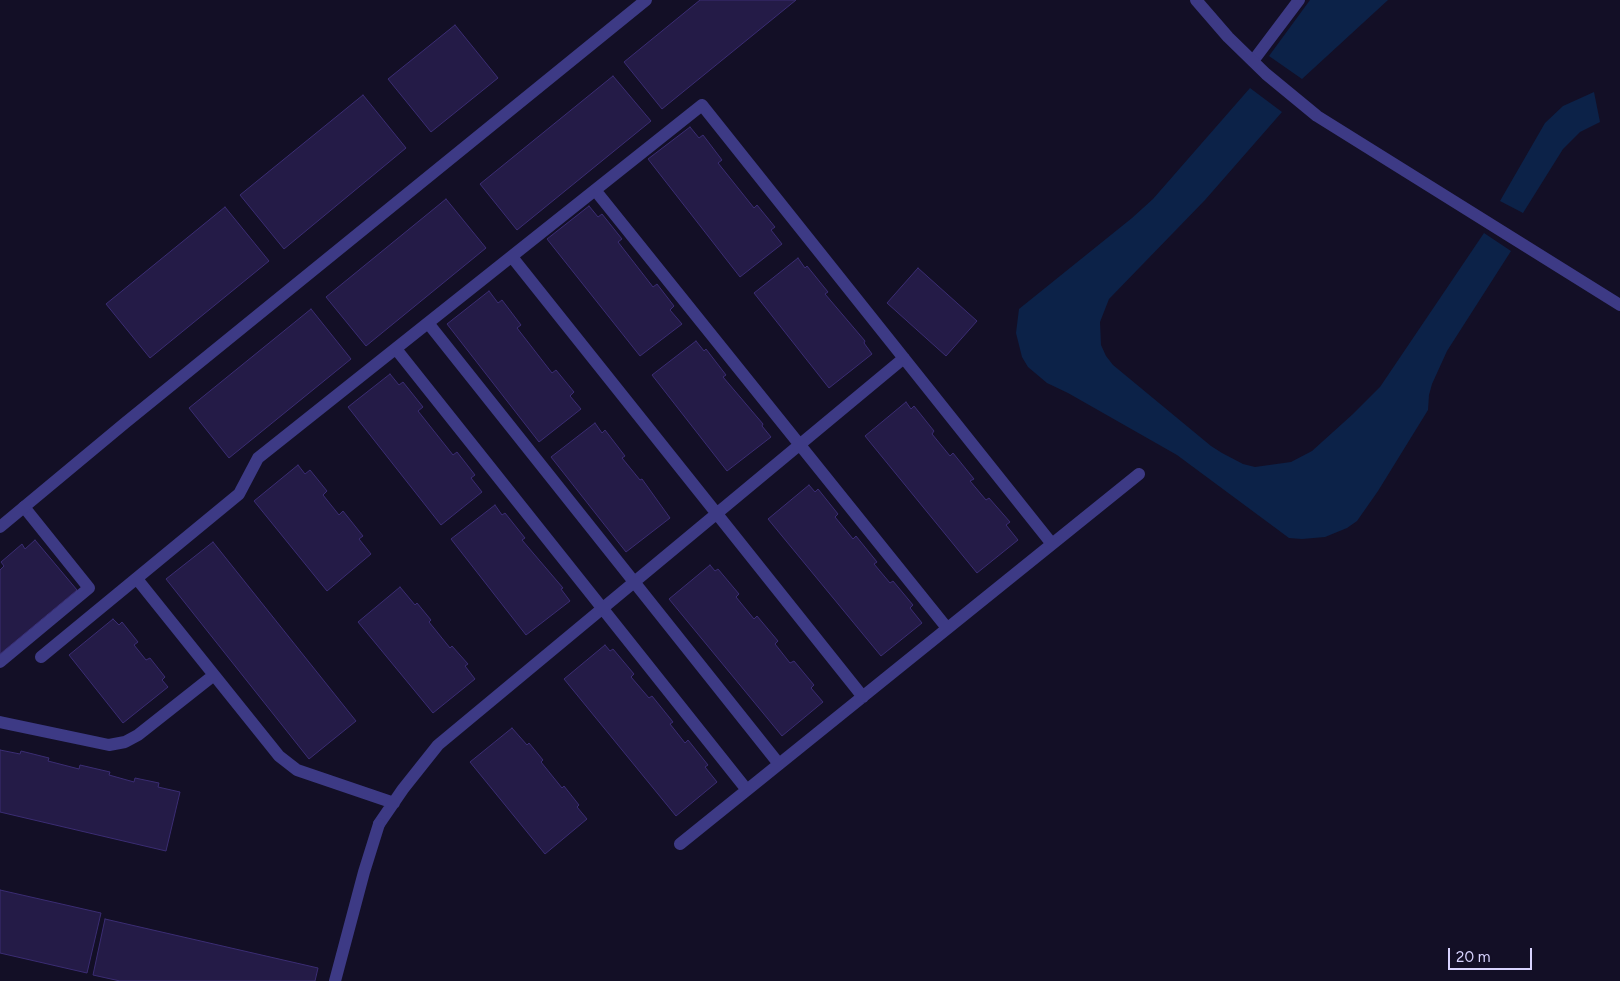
<!DOCTYPE html>
<html>
<head>
<meta charset="utf-8">
<style>
	body { margin:0 }
	#map { position:relative; width:1620px; height:981px; overflow:hidden; background:#130f26; font-family:Figtree,sans-serif }
	canvas { display:block }
	.scale { position:absolute; left:1448px; top:948px; width:84px; height:22px; box-sizing:border-box; border:2px solid #d9d4ff; border-top:0; padding-left:6px; font-size:15px; line-height:18px; white-space:nowrap; color:#d9d4ff; -webkit-text-stroke:4px #130f26; paint-order:stroke }
</style>
</head>
<body>
<div id="map">
<canvas width="1620" height="981"></canvas>
<div class="scale">20 m</div>
</div>
<script>
const g = document.querySelector('canvas').getContext('2d');
g.lineJoin = 'round';
function fill(path, color) { g.fillStyle = color; g.fill(path, 'evenodd'); }
const toPath = rows => new Path2D(rows.map(r => 'M' + r).join(''));
function strokePath(path, color, width, dash) { g.strokeStyle = color; g.lineWidth = width; g.lineCap = dash ? 'butt' : 'round'; g.setLineDash(dash || []); g.stroke(path); }
fill(toPath([
	[1310,0,1388,0,1302,79,1269,56],
	[1250,88,1282,112,1205,200,1109,299,1100,322,1101,345,1106,356,1113,365,1211,446,1222,453,1243,464,1255,467,1291,462,1312,451,1353,414,1380,387,1484,233,1511,251,1447,351,1432,384,1429,395,1428,410,1378,491,1357,521,1347,528,1325,537,1302,539,1289,538,1177,455,1068,393,1047,383,1028,367,1022,357,1016,333,1019,309,1132,218,1153,199],
	[1594,92,1600,122,1580,132,1563,149,1523,213,1500,201,1545,123,1563,106]
]), '#0c2248');
const building = toPath([
	[700,0,796,0,662,109,624,62,700,0],
	[455,25,498,78,431,132,388,79,455,25],
	[613,76,651,121,517,230,480,184,613,76],
	[363,95,406,148,284,249,240,195,363,95],
	[690,127,699,138,703,135,722,160,718,163,754,208,757,205,775,227,771,230,782,244,740,277,648,159,690,127],
	[446,199,486,248,366,346,326,297,446,199],
	[589,206,598,217,602,214,622,239,618,242,653,287,657,284,674,306,670,310,682,324,640,356,547,239,589,206],
	[225,207,269,261,150,358,106,304,225,207],
	[798,258,805,268,807,266,828,292,825,294,865,341,864,343,872,354,829,388,754,293,798,258],
	[918,268,977,321,946,356,887,303,918,268],
	[489,291,498,303,502,300,521,325,517,328,552,373,556,370,574,392,570,396,581,409,539,442,447,324,489,291],
	[311,309,351,359,229,458,189,408,311,309],
	[696,341,704,351,706,349,726,375,723,377,763,424,762,426,771,437,727,471,652,375,696,341],
	[390,374,399,385,403,382,423,407,418,411,453,455,457,452,475,475,471,478,482,492,441,525,348,407,390,374],
	[906,402,911,409,914,406,934,431,932,434,950,456,953,453,974,479,970,481,986,500,989,498,1010,522,1006,525,1018,540,977,573,865,436,906,402],
	[595,423,602,433,605,430,625,456,622,458,640,480,642,479,670,518,626,552,551,457,595,423],
	[298,465,305,474,310,470,327,491,323,495,339,515,343,511,363,536,359,539,371,554,327,591,254,501,298,465],
	[809,485,815,492,818,489,838,514,835,517,853,539,856,536,877,562,874,564,890,583,893,581,913,605,910,608,922,623,881,656,768,519,809,485],
	[495,505,502,515,505,513,525,538,522,540,563,588,561,589,570,601,526,635,451,539,495,505],
	[35,540,77,590,0,654,0,570,4,566,1,562,22,544,25,549,35,540],
	[213,542,356,721,309,759,166,579,213,542],
	[710,565,715,571,718,569,739,594,736,597,754,619,757,616,778,641,775,644,790,663,794,661,814,685,811,688,823,702,782,736,669,599,710,565],
	[400,587,415,605,417,603,431,620,429,622,450,648,452,646,468,664,465,666,475,679,433,713,358,622,400,587],
	[113,619,119,625,122,622,138,642,134,645,146,660,150,658,165,677,162,680,168,687,123,723,69,655,113,619],
	[605,645,610,651,613,649,634,674,631,677,649,698,652,696,673,722,670,724,685,743,688,740,708,765,705,767,717,782,676,816,564,679,605,645],
	[512,728,527,745,529,743,543,760,541,762,562,788,564,786,579,805,577,807,587,819,545,854,470,762,512,728],
	[0,750,20,754,21,751,49,758,48,761,79,769,80,765,110,772,109,775,134,782,135,778,159,783,158,787,180,792,166,851,0,812,0,750],
	[0,890,101,913,87,973,0,953,0,890],
	[105,919,318,968,315,981,120,981,93,975,105,919]
]);
fill(building, '#241b47');
strokePath(building, '#3b2d73', 1);
strokePath(toPath([
	[1253,61,1299,0],
	[595,190,947,628],
	[512,257,863,697],
	[428,323,779,764],
	[396,349,747,790],
	[137,579,279,756,297,770,394,803],
	[41,657,239,494,258,458,702,105,1052,544],
	[0,662,89,588,24,507],
	[0,722,109,745,125,742,138,735,214,675],
	[379,824,403,789,438,745,904,358],
	[680,844,1139,474]
]), '#3d3a85', 12);
strokePath(toPath([
	[1196,0,1228,37,1266,74,1317,116,1620,305],
	[0,527,125,423,646,0],
	[335,981,364,872,379,824]
]), '#3d3a85', 12);
</script>
</body>
</html>
